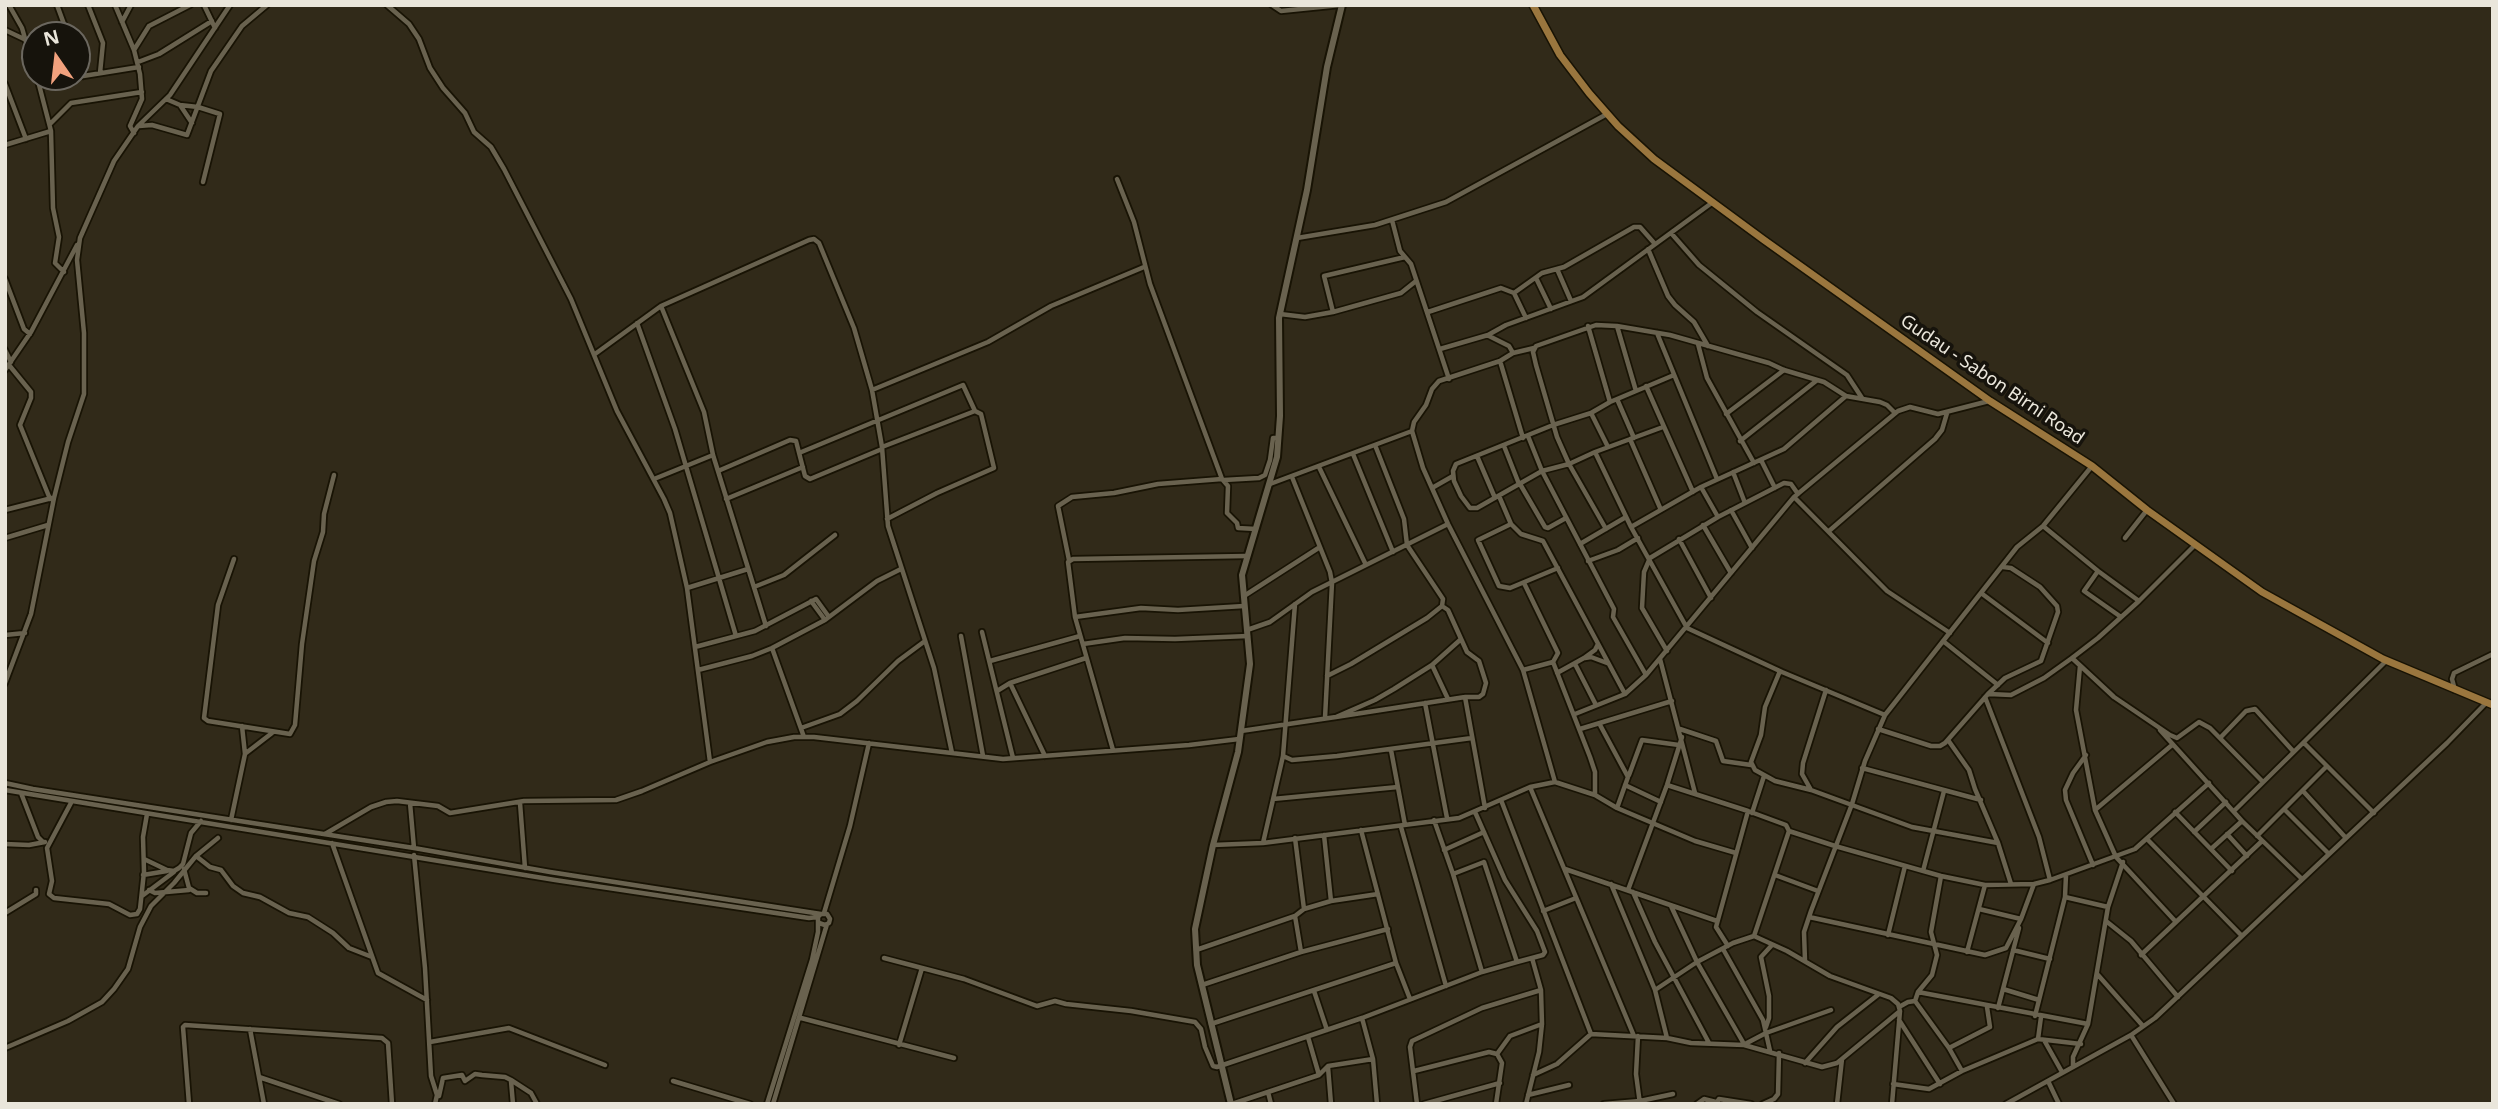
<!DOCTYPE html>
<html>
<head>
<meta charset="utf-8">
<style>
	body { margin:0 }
	#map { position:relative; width:2498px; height:1109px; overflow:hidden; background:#312a19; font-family:"Noto Sans",sans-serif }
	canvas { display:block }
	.frame { position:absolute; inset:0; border:7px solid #eae6db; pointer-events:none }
	.north { position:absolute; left:21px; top:21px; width:70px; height:70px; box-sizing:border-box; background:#16130c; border:2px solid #6b675f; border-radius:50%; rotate:346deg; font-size:19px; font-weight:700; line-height:28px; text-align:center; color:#eae6db }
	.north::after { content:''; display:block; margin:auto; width:24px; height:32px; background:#f1a17d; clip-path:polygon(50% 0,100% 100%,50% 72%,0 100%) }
</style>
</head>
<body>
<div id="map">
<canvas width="2498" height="1109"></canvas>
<div class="frame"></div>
<div class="north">N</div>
</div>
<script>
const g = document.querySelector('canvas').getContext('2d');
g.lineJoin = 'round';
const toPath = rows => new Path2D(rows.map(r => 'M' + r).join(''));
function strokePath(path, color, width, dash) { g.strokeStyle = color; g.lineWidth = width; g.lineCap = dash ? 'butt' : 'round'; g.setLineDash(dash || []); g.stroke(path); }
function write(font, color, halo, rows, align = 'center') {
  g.font = font + ' "Noto Sans",sans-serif'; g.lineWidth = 7; g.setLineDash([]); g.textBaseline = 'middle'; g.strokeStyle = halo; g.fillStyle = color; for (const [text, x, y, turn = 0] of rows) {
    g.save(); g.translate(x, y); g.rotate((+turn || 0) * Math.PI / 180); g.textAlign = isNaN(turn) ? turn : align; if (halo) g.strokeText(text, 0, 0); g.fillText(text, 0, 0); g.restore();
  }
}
const street = toPath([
	[9,5,22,28,35,73],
	[57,5,68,35],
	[88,5,103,43,100,73],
	[115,5,134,50,140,74,142,99,130,126,134,133],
	[204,5,215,28],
	[387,5,409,24,419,39,430,68,443,88,465,113,474,132,491,147,504,169,571,299,617,411,664,499,670,513,687,588,710,762],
	[1272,5,1281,11,1340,5],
	[122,22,131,5],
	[5,30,24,39],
	[134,50,149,26,190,5],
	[77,57,84,76],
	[138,62,159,54,212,21],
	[37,77,51,131,53,208,59,237,55,263,64,272],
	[77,77,139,67],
	[39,83,76,77],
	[5,84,26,139],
	[166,99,180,105,198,107,220,114,203,182],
	[180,105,192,123],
	[50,124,71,103,142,92],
	[139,126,152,125,187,135,211,71,242,26,267,5],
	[5,145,51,131],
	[1117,179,1134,222,1150,284,1222,479,1228,486,1227,513,1237,523,1238,528,1256,529],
	[1392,220,1400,251,1411,264,1449,379],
	[1671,233,1699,265,1757,312,1847,375,1862,398],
	[1297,238,1375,225,1446,202,1607,114],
	[1648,249,1668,296,1675,305,1694,322,1708,346],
	[1557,269,1571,301],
	[1536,278,1551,309],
	[5,279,24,329,30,334],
	[1514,293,1542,273,1564,267,1634,227,1640,227,1655,244],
	[661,306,704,412,713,455,766,626],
	[1333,312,1324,276,1405,257],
	[1428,312,1501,288,1514,293,1526,318],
	[1280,314,1305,317,1333,312,1401,293,1416,281],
	[637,323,675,429,736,636],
	[1588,326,1610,402],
	[1617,326,1636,391],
	[1657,333,1717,479],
	[1489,336,1509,346,1513,353,1534,348],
	[1698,344,1707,378,1754,463],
	[1440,349,1488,335,1506,325,1583,297,1713,202],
	[5,350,11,362],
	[1513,353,1500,361,1439,381,1432,389,1426,405,1414,422,1412,431,1423,468,1448,524,1523,670,1555,782],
	[595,354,661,306,809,240,814,239,819,243,854,328,872,390,882,447,888,526,934,668,952,753],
	[1500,361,1523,438],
	[9,365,31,392,31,398,20,425,50,499],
	[5,370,31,332,77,245],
	[1646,386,1693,492],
	[872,390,988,342,1051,306,1144,267],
	[1617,399,1634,438],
	[1591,413,1608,447],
	[1726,414,1784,370],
	[1663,427,1595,452,1569,464,1542,471,1477,508,1470,508,1461,496,1454,481,1453,471,1456,464,1553,425,1591,413,1610,402,1674,375],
	[1528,436,1542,471,1614,609,1613,617,1646,675],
	[1630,439,1661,510],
	[1740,441,1816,381],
	[1504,446,1519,484],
	[882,447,975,411],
	[1595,452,1631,527,1687,628,1782,672,1885,715],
	[799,453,963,385,975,411,981,414,994,468,937,493,887,519],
	[1353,454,1393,552],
	[1477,456,1495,498],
	[1761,460,1775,488],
	[1319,467,1366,565],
	[718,471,790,440,796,441,805,476,810,479,882,449],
	[1733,472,1745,503],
	[1292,477,1330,572,1332,583,1325,718],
	[654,479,713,455],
	[1224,480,1259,478,1265,475,1270,460,1273,438,1278,438],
	[1270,484,1412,431],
	[1520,484,1545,527,1548,528,1566,518],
	[1701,487,1718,517],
	[1432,488,1453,476],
	[1499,496,1511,524,1521,534,1543,541,1625,694],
	[1794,497,1887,591,1950,633],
	[726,499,803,467],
	[5,510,52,498],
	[1731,510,1752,548],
	[1511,524,1478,540,1499,586,1510,588,1558,568],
	[1703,525,1731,573],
	[2043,526,2098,571,2139,601],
	[1631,527,1701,487,1784,449,1846,396],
	[1606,529,1569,464,1557,437,1536,365,1533,352,1536,346,1596,325,1617,326,1670,335,1769,363,1784,370,1824,382,1846,396,1880,402,1887,405,1895,413],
	[1829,531,1935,439,1942,430,1947,413],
	[5,538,48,525],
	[2125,538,2147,510],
	[1679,539,1711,598],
	[1580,544,1626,517],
	[234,559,218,605,204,718,208,721,290,734,295,725,302,644,314,561,323,532,324,514,334,475],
	[1069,560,1058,506,1072,497,1114,493,1158,484,1222,479],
	[1588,561,1618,550,1638,538],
	[2098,571,2084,591,2121,617],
	[754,587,784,575,835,535],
	[687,588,748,569],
	[1981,593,2048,643],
	[1244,596,1320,547],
	[811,601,825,620],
	[1075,617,1141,608,1178,610,1244,606],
	[1247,630,1270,622,1312,592,1448,524],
	[982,632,1013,758],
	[5,635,25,633],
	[961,636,983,756],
	[1943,641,1998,685],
	[1083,644,1125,638,1175,639,1248,636],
	[695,647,755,631,816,599,829,617],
	[772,648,804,737],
	[1667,651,1642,608,1644,572,1650,558,1718,517,1784,483,1791,484,1798,494],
	[1585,658,1591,657,1607,663],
	[2072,658,2114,697,2170,735,2177,738,2199,722,2210,728,2263,782],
	[1660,659,1695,793],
	[990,661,1080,636],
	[1553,662,1590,757,1595,772,1595,795],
	[1575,664,1596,705],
	[1432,665,1448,699],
	[2080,666,2076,710,2095,810,2116,857,2176,922],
	[698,670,752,656,772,648,825,620,877,581,901,569],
	[1523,670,1553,662,1558,653,1524,583],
	[1780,671,1765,707,1761,735,1751,762,1755,770,1775,781,1811,790,1912,827,1998,843],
	[1557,673,1584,658,1595,650,1598,644],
	[1327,676,1351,664,1427,618,1442,606,1443,599,1407,545,1404,519,1375,445],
	[5,683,31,614,54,498,68,442,84,394,84,333,77,260,80,238,114,161,138,126,170,95,230,5],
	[1010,683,1045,756],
	[2455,690,2452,679,2454,673,2493,654],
	[997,691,1010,683,1086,658],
	[1989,694,2011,695,2044,678,2072,658,2098,638,2139,601,2195,545],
	[1465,697,1485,808],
	[1985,697,2039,837,2050,880],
	[1425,703,1447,818],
	[1575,714,1625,694,1646,675,1794,497,1898,411,1910,407,1938,414,1989,401],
	[1336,717,1465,697,1479,697,1483,694,1486,683,1479,661,1467,652,1448,610,1442,606],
	[1599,723,1628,777,1617,808],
	[801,728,840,714,857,701,898,661,925,641],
	[1580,729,1672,701],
	[1680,729,1716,741,1723,761,1751,765],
	[1878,729,1931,746,1940,746,1945,743,1988,694,2005,678,2041,661,2058,612,2057,606,2040,587,2011,568,2003,567],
	[2160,730,2242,821,2302,879],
	[1241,731,1336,717,1375,700,1394,689,1432,665,1460,640],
	[2220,738,2246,711,2255,709,2293,751],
	[1948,740,1969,770,1975,789,1998,843,2011,884],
	[2304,743,2374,813],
	[1113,750,1075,617,1068,562,1073,559,1246,556],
	[1391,750,1405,825],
	[246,753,272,733],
	[2086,755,2073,773,2065,790,2066,800,2093,865],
	[1283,756,1292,760,1337,756,1472,738],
	[1862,768,1981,800],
	[1629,775,1642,740,1679,745],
	[5,783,33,789,414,848,550,872,821,914],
	[1625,785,1661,802],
	[1667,785,1748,811,1786,825,1789,831,1835,846,1941,876,1985,885,2034,884,2050,880,2135,849,2209,783],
	[1530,787,1634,1036],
	[5,790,555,880,809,918,818,917],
	[1811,790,1802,774,1803,763,1826,690],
	[2303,791,2346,838],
	[21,793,38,837,43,842],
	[1273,799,1398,787],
	[1501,800,1591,1034],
	[72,801,47,848,52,881,49,894,54,898,109,904,130,915,137,914,140,909,144,872,143,837,147,814],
	[410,803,414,848],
	[520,803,525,868],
	[2284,809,2329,854],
	[2095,810,2172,745],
	[2234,811,2386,661],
	[1475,812,1505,880,1537,931,1545,952,1543,955,1517,962],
	[2175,812,2232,871],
	[1752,813,1764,776],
	[231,820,245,754,242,726],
	[1434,820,1453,874,1482,972],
	[1401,827,1446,986],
	[1361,830,1396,963,1410,999],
	[2194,832,2226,802],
	[325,834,371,807,386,802,397,801,438,806,450,813,524,801,616,800,642,791,710,762,767,742,794,737,814,737,1003,759,1189,745,1239,739],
	[2227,834,2247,856],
	[1324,835,1331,901],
	[2257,836,2326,767],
	[1295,838,1304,909],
	[2147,839,2241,935],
	[332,843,378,973,427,1000],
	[1263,843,1283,756,1295,604],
	[5,844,29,845,45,842],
	[1213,845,1263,843,1459,818,1530,787,1555,782,1595,795,1617,808,1695,841,1736,853],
	[2211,849,2242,821],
	[1444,850,1484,832],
	[414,855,425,968,431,1076,437,1095,435,1104],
	[196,856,210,867,221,870,233,886,243,893,260,897,289,913,308,917,333,933,349,948,372,957],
	[144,859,167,870,174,871,179,868,183,864,191,833,201,821],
	[184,869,189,888,197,893,206,893],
	[1565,869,1717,921],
	[1923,871,1944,791],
	[143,875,167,871],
	[1775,875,1818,891],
	[1941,876,1931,932,1937,955,1932,975,1918,992,1915,1001,1949,1048,1962,1071],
	[1611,884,1655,990,1667,1038],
	[149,890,155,893,189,890],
	[1628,890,1667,785,1682,737],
	[1633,892,1655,942,1709,1043],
	[142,896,174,872],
	[2065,897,2108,907],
	[1671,906,1697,962,1744,1044],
	[1979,909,2021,919],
	[1543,911,1576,898],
	[5,913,36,894,36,890],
	[824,913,850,826,869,743],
	[1809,917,1985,955,2006,948,2021,919],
	[2021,919,2034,884],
	[2106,921,2131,941,2178,997],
	[1888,935,1905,866],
	[1754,936,1789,831],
	[1728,946,1716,927,1748,811],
	[1723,949,1763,1020,1770,1051],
	[1196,950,1295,916],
	[2013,950,2050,959],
	[1301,952,1295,916,1304,909,1331,901,1378,894],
	[1967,952,1985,885],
	[2141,955,2262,841],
	[884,958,964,979,1037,1006,1055,1001,1066,1004,1131,1011,1195,1022,1201,1029,1205,1047,1213,1066,1217,1067,1362,1018,1482,972,1517,962,1484,862,1453,874],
	[1805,961,1804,932,1811,911,1852,804,1865,761,1885,715,2017,547,2043,526,2092,466],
	[2098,975,2143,1026],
	[1202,985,1301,952,1388,929],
	[2003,989,2039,1000],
	[1655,990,1697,962,1733,943,1754,936,1787,951,1830,976,1891,998,1898,1004,1900,1011,1892,1104],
	[1314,991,1327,1030],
	[1918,992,2088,1024],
	[1899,1007,1908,1002,1915,1001],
	[1998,1008,2019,928],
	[2035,1016,2065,897,2066,875],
	[801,1018,954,1058],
	[1362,1018,1373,1059,1377,1104],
	[1899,1020,1940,1084],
	[1211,1024,1396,963],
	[1766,1027,1769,1018,1769,996,1761,957,1772,945],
	[250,1029,264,1104],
	[2131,1035,2174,1104],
	[1638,1036,1636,1074,1640,1104],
	[1308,1037,1319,1075],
	[2038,1039,2041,1017],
	[2044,1040,2062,1072],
	[430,1042,509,1028,605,1065],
	[1745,1044,1766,1033,1831,1010],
	[899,1045,922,968],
	[5,1048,68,1021,102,1002,114,989,128,969,140,927,151,906,174,883,196,856,218,838],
	[1949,1048,1990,1027,1987,1007],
	[1497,1054,1510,1036,1542,1024],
	[1805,1063,1837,1027,1879,994],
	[2073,1066,2073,1057,2088,1024,2108,907,2123,862],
	[1328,1067,1331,1104],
	[1414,1071,1489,1052,1497,1054],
	[1533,1075,1557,1064,1591,1034,1667,1038,1691,1043,1744,1045,1822,1067,1837,1063,1900,1011],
	[259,1077,339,1104],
	[511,1081,513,1104],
	[673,1081,750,1104],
	[2048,1081,2059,1104],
	[1893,1084,1929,1089,1962,1071,2038,1039,2081,1044],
	[1268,1092,1271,1104],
	[1528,1095,1569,1085],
	[439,1096,443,1078,462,1075,465,1081,475,1074,482,1075,505,1077,511,1080,531,1093,537,1104],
	[189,1104,183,1027,185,1025,382,1038,388,1043,392,1104],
	[767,1104,812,960,818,932,818,917,821,914,827,914,830,919,829,923,825,925,819,923],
	[773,1104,827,924],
	[1232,1104,1319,1075,1328,1066,1373,1059],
	[1417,1104,1410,1047,1412,1041,1482,1008,1541,990],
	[1424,1104,1500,1083],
	[1496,1104,1502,1063,1497,1054],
	[1526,1104,1539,1052,1542,1024,1541,990,1532,958],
	[1604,1104,1640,1101,1673,1094],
	[1697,1104,1704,1099,1716,1102],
	[1716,1104,1719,1099,1751,1104],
	[1763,1104,1774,1099,1778,1094,1779,1053],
	[1837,1104,1842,1059],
	[2006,1104,2131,1035,2155,1018,2447,743,2486,703]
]);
const secondary = toPath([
	[1231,1104,1197,965,1195,929,1213,845,1238,752,1250,664,1242,575,1277,457,1280,416,1279,318,1307,190,1327,67,1342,5]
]);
const primary = toPath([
	[1533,5,1560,55,1589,93,1618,126,1654,159,1764,240,1990,401,2092,466,2147,510,2262,592,2383,659,2493,705]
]);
strokePath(street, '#181304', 8);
strokePath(secondary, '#181304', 10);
strokePath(primary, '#181304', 10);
strokePath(street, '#69624f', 4.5);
strokePath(secondary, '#69624f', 6);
strokePath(primary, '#9a763e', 7);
write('18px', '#eae6db', '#16130c', [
	["Gudau - Sabon Birni Road",1992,380,34]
]);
</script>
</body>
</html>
